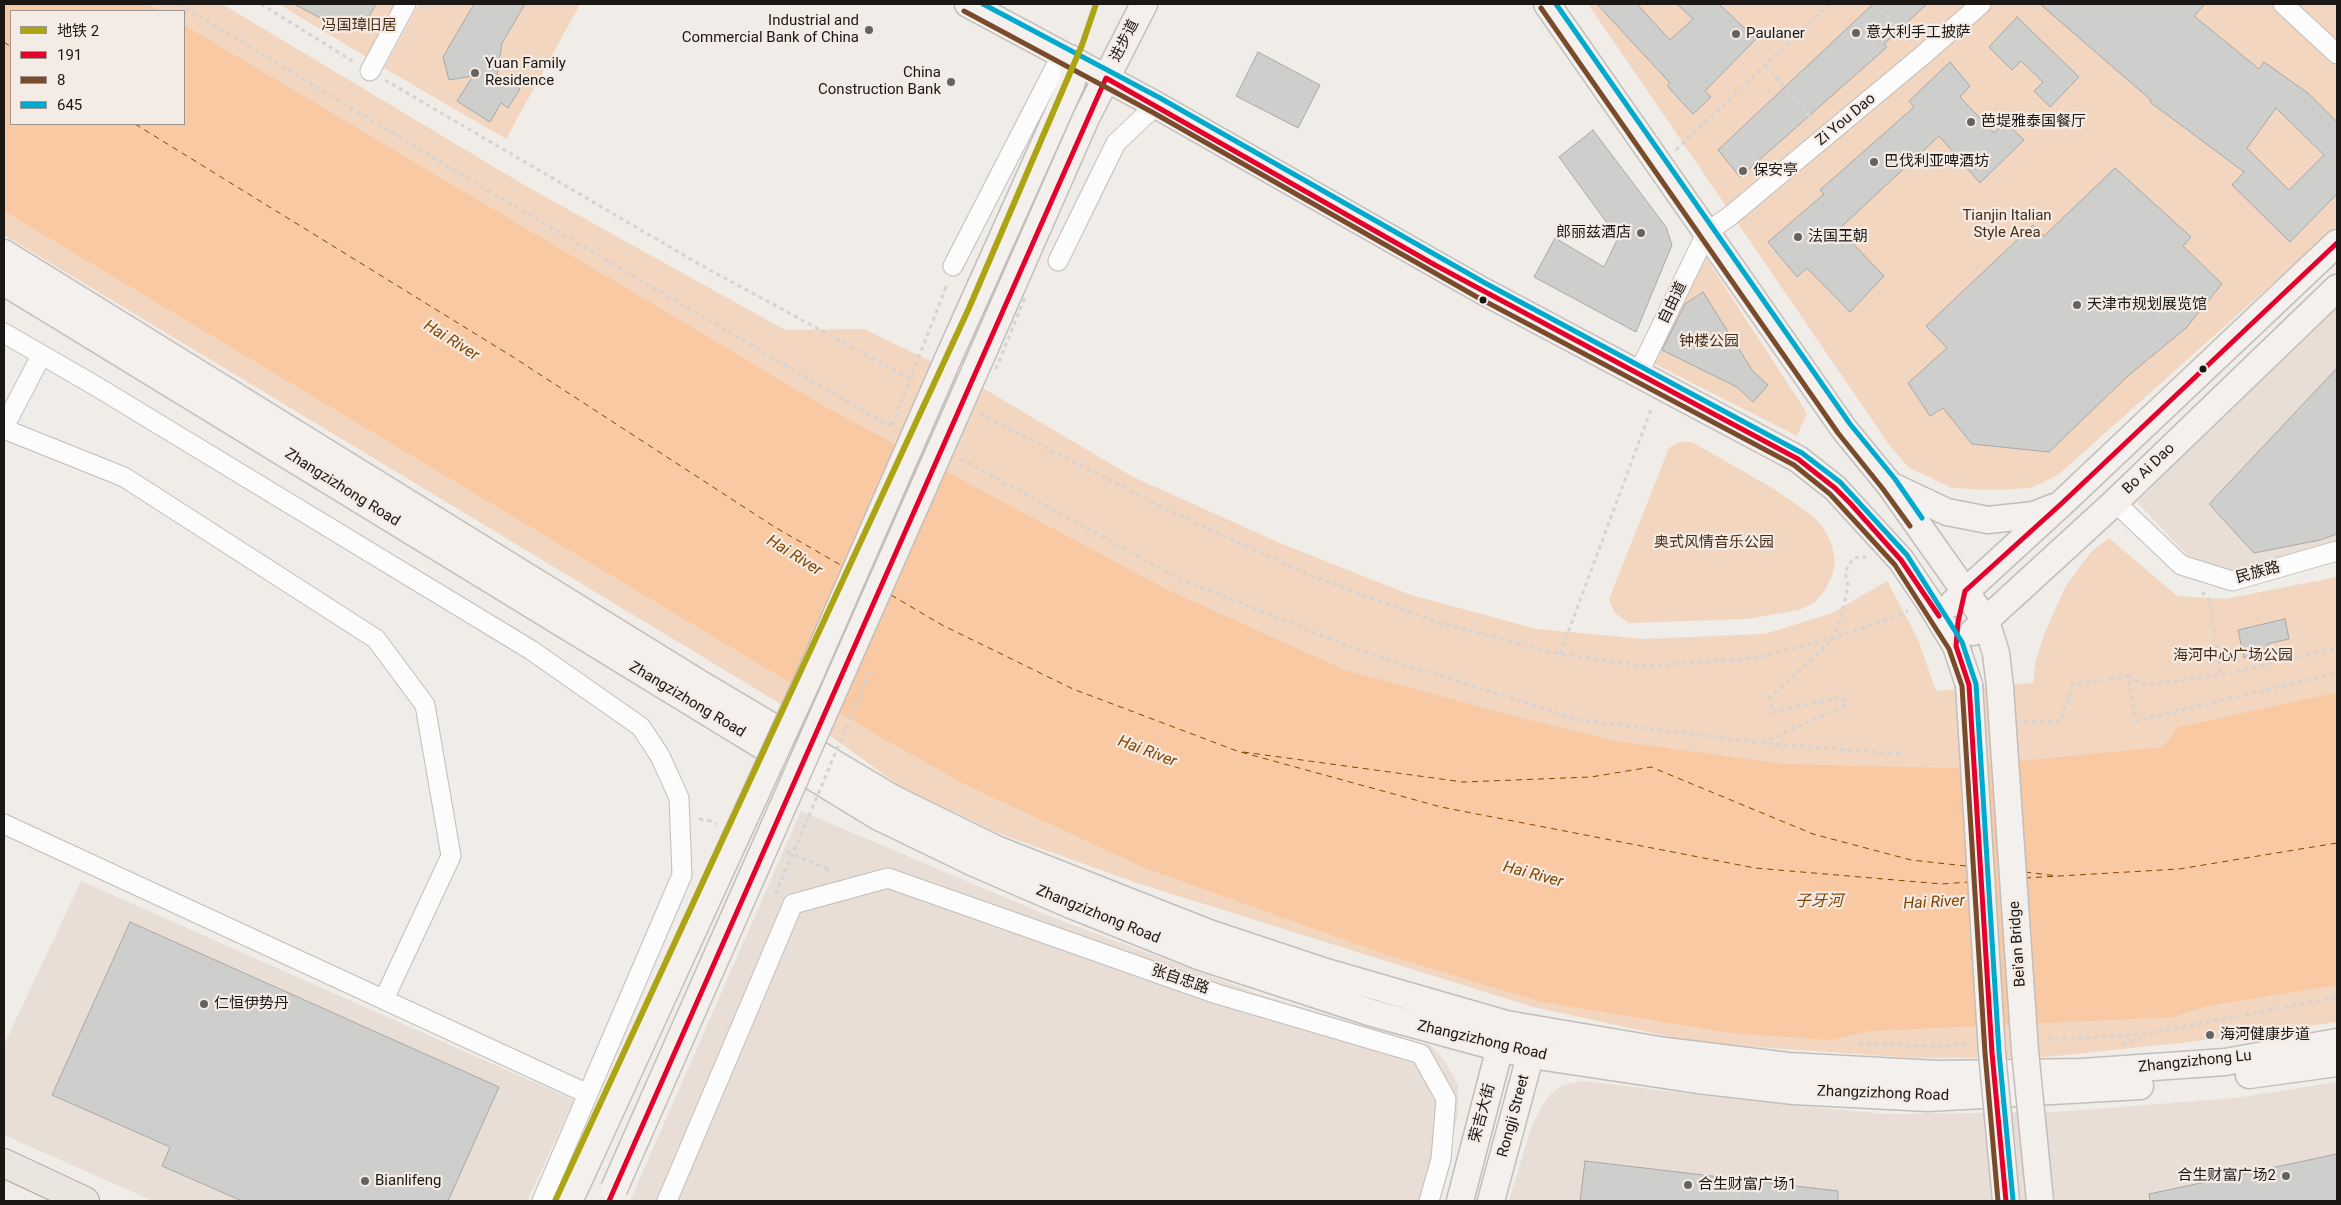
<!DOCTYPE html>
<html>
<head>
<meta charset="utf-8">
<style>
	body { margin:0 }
	#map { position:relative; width:2341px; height:1205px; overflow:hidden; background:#f0ece8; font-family:Roboto,"Noto Sans SC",sans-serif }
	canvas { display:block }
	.frame { position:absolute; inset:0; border:5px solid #1a1715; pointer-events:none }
	.legend { position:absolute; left:10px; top:10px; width:175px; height:115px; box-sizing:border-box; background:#f4ebe4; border:1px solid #9d9691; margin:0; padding:6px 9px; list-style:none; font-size:15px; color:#1a1715 }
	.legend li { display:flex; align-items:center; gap:10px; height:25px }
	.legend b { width:25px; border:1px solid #9d9691 }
</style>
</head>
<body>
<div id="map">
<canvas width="2341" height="1205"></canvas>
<div class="frame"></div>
<ul class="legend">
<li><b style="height:6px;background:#ada414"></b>地铁 2</li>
<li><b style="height:6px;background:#e4002b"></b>191</li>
<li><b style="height:6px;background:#7a4b2a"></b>8</li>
<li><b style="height:6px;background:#00a9ce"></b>645</li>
</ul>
</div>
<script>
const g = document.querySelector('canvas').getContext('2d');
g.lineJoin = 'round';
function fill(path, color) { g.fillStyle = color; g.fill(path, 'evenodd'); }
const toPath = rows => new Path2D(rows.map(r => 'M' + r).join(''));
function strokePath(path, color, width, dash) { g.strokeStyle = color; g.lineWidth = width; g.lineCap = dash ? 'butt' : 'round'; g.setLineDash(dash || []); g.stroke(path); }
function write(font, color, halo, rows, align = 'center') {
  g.font = font + ' Roboto,"Noto Sans SC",sans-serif'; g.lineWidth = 4.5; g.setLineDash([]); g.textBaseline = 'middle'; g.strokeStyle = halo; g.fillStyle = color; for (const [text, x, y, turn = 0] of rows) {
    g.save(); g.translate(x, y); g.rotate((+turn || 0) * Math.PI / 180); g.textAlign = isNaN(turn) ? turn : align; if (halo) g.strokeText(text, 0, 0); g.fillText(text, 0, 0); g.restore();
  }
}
fill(toPath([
	[2337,306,2337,544,2216,586,2137,502],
	[801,811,1049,916,1258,994,1432,1046,1446,1063,1458,1085,1458,1114,1434,1201,630,1201],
	[81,881,574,1100,527,1201,153,1201,4,1135,4,1045],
	[1583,1081,1742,1100,1886,1114,2056,1112,2235,1098,2337,1082,2337,1201,1509,1201,1531,1128,1542,1106,1551,1094,1563,1085]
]), '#e8ded6');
fill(toPath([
	[4,4,222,4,526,186,785,330,864,329,966,378,1133,477,1280,543,1411,595,1537,629,1644,639,1765,634,1832,613,1887,581,1918,639,1936,691,2033,683,2036,660,2045,632,2066,586,2091,552,2109,538,2177,596,2225,599,2337,577,2337,692,2178,727,2337,694,2337,1022,2181,1043,2046,1057,1915,1058,1699,1043,1533,1007,1137,883,998,833,900,786,814,724,4,235],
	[11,11,184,11,184,124,11,124],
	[279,4,397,4,368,58],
	[419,4,580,4,506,139,384,68],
	[1588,4,2337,4,2337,226,2058,475,2031,488,1994,490,1952,488,1908,467,1890,446],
	[1704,255,1807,413,1797,436,1651,362],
	[1680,442,1692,442,1774,489,1813,516,1825,530,1832,545,1835,561,1832,576,1825,590,1815,602,1799,610,1747,619,1629,623,1615,613,1609,599,1669,448]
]), '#f2d6c0');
fill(toPath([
	[4,4,147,4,160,11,11,11,11,124,184,124,184,25,829,409,1168,590,1345,670,1525,719,1616,741,1783,764,1949,768,2163,747,2178,727,2337,692,2337,985,2207,1006,2174,1017,1869,1031,1831,1040,1731,1033,1542,1002,1387,955,1145,868,968,786,889,742,4,211]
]), '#f8c9a2');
strokePath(toPath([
	[4,42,11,47],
	[135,124,513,357,773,526,844,567],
	[891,595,942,625,1073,689,1237,751,1441,807,1755,868,1942,884,1969,882],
	[1243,752,1463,782,1591,777,1651,767,1813,834,1911,860,1966,866],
	[2025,872,2058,876],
	[2025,878,2179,869,2337,843]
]), '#824600', 1, [6, 5]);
const building = toPath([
	[294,4,376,4,364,25,339,28,294,4],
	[474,4,525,4,502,43,497,75,520,89,508,108,501,103,490,122,457,101,473,76,449,80,443,57,474,4],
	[1597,4,1637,4,1670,40,1693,19,1677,4,1719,4,1756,39,1705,91,1711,97,1693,114,1667,86,1670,83,1597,4],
	[1873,4,1927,4,1884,44,1887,47,1740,177,1718,150,1873,4],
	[2040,4,2205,4,2194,16,2259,69,2264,62,2309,94,2337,122,2337,194,2290,242,2232,185,2244,172,2150,102,2151,100,2040,4],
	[2276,108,2324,155,2289,190,2247,148,2276,108],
	[2017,17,2079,77,2050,107,2034,91,2043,82,2021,61,2012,70,1989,47,2017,17],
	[1258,52,1320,85,1298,128,1236,96,1258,52],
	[1950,62,1970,86,1960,97,1994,133,2005,122,2024,140,1980,183,1939,136,1839,229,1884,276,1850,312,1807,268,1797,277,1768,242,1824,194,1820,190,1914,107,1909,101,1950,62],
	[1593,130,1666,227,1672,245,1636,332,1534,277,1555,238,1604,267,1618,238,1559,157,1593,130],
	[2115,168,2191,237,2183,246,2222,284,2186,328,2129,375,2049,452,1972,444,1943,408,1930,416,1908,383,1947,348,1926,326,2033,225,2044,236,2115,168],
	[1703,292,1752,370,1768,385,1753,402,1737,387,1662,350,1685,304,1703,292],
	[2337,368,2337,534,2320,540,2254,553,2209,504,2337,368],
	[2285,619,2289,639,2267,644,2269,652,2244,658,2238,630,2285,619],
	[130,922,499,1087,448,1201,242,1201,162,1166,170,1147,52,1095,130,922],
	[2337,1154,2337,1201,2150,1201,2149,1194,2337,1154],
	[1585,1161,1838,1191,1838,1201,1580,1201,1585,1161]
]);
fill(building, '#cececd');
strokePath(building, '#a8a8a8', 1);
const street = toPath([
	[2283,4,2337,54],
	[370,71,406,4],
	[1058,261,1116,143,1156,105],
	[953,266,1062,54],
	[4,333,94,385,531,650,641,727,660,756,679,798,682,875,542,1201],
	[1638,374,1707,232,1730,216,1923,55,1981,4],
	[4,427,41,356],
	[4,429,124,477,376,639,425,705,451,856,384,999],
	[2115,502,2181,565,2232,581,2337,551],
	[4,824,588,1094],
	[667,1201,793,904,888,878,1217,994,1421,1054,1446,1099,1441,1159,1429,1201]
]);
const secondary = toPath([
	[968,4,1156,105,1481,290,1798,459,1835,488,1901,560,1930,603,1956,646,1969,685],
	[1547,4,1844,429,1889,484,1986,621,1996,653,2000,687],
	[4,253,699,683,892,798,996,849,1209,933,1326,972,1506,1024,1665,1051,1788,1066,1937,1074,2082,1072,2225,1062,2337,1042],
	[4,282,877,816,974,863,1071,905,1201,957,1372,1013,1500,1048,1531,1055,1698,1080,1794,1091,1928,1098,2140,1086],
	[947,361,1072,82,1074,71,1070,58],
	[974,373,1086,118,1144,4],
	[1892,486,1947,512,1988,520,2034,515,2054,507],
	[1953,603,2061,504,2337,243],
	[1973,632,2115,502,2337,288],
	[2249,1075,2337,1063],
	[569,1201,583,1171],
	[1460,1201,1504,1032],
	[1491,1201,1535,1038]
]);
const primary = toPath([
	[4,1163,85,1201]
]);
strokePath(street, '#c1bebb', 21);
strokePath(secondary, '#c1bebb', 29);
strokePath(primary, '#aca298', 30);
strokePath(toPath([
	[179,4,492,193,870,415,894,427],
	[261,4,354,62],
	[1875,4,1911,42],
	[1765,65,1814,121],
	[385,80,699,264,914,381],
	[1676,150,1829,4],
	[945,290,947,283],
	[980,414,1176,514,1312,576,1443,624,1560,654,1647,666,1755,658,1834,638,1908,611],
	[961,459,1176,577,1355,649,1580,720,1762,743,1901,754],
	[2202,592,2209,599,2221,675],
	[1560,654,1652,407],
	[2128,676,2145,685,2221,675,2337,648],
	[2024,721,2061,721,2072,685,2128,676,2136,721,2337,673],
	[1762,743,1846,705,1842,697,1773,712,1770,698,1834,638,1843,611,1848,585,1845,572,1853,558,1866,557],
	[699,819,708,820],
	[826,868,831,875],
	[778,893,776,892,809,816],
	[2047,1040,2145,1034,2337,997],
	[1859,1044,1940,1046,1971,1044],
	[2123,1044,2131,1043,2144,1035]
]), '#d5d3d3', 3, [4, 4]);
strokePath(street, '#fdfcfc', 19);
strokePath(secondary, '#f3f0ee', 26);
strokePath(primary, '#ebe5e0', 28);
const secondaryBridge = toPath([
	[1969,685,1992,1053,2006,1201],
	[2000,687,2025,1051,2040,1201],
	[583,1171,810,675,947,361],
	[614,1189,974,373]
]);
strokePath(secondaryBridge, '#c1bebb', 29, []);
strokePath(toPath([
	[996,369,1026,295],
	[892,425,945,290],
	[809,816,870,670],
	[708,820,717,824],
	[787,852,826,868]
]), '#d5d3d3', 3, [4, 4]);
strokePath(secondaryBridge, '#f3f0ee', 26);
strokePath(toPath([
	[609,1201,1106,78,1435,265,1798,459,1835,488,1850,503,1901,560,1939,616],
	[2006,1201,1992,1053,1969,685,1956,646,1958,622,1965,591,2061,504,2337,243]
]), '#e4002b', 5);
strokePath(toPath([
	[1541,8,1838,433,1883,489,1910,526],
	[964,11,1152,112,1477,297,1794,465,1830,494,1895,565,1949,649,1962,686,1985,1053,1998,1201]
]), '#7a4b2a', 5);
strokePath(toPath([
	[983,4,1160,98,1485,283,1802,453,1840,482,1907,555,1962,642,1976,684,1999,1052,2013,1200],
	[1556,4,1850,424,1895,479,1922,518]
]), '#00a9ce', 5);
strokePath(toPath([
	[555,1201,969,308,1082,45,1096,4]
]), '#ada414', 6);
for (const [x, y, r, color] of [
	[869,30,5,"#65625f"],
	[1856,33,5,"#65625f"],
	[1736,34,5,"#65625f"],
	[475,73,5,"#65625f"],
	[951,82,5,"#65625f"],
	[1971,122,5,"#65625f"],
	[1874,162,5,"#65625f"],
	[1743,171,5,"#65625f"],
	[1641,233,5,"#65625f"],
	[1798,237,5,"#65625f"],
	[1483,300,4.5,"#1a1715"],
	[2077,305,5,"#65625f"],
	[2203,369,4.5,"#1a1715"],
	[204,1004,5,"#65625f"],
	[2210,1035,5,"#65625f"],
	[2286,1176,5,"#65625f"],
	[365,1181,5,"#65625f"],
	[1688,1185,5,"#65625f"]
]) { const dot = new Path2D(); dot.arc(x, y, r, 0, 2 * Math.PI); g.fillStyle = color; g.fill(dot); strokePath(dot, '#f4ebe4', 2); }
write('15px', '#1a1715', '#f4ebe4', [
	["Industrial and",859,21,"right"],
	["Commercial Bank of China",859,38,"right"],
	["意大利手工披萨",1866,33],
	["Paulaner",1746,34],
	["Yuan Family",485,64],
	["Residence",485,81],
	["China",941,73,"right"],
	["Construction Bank",941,90,"right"],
	["芭堤雅泰国餐厅",1981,122],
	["巴伐利亚啤酒坊",1884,162],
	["保安亭",1753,171],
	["郎丽兹酒店",1631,233,"right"],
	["法国王朝",1808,237],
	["天津市规划展览馆",2087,305],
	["仁恒伊势丹",214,1004],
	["海河健康步道",2220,1035],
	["合生财富广场2",2276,1176,"right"],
	["Bianlifeng",375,1181],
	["合生财富广场1",1698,1185]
], 'left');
write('15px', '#482d15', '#f4ebe4', [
	["冯国璋旧居",359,26],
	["Tianjin Italian",2007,216],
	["Style Area",2007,233],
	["钟楼公园",1709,342],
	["奥式风情音乐公园",1714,543],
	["海河中心广场公园",2233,656]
]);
write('15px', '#1a1715', '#f4ebe4', [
	["进步道",1125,41,-63],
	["Zi You Dao",1846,120,-40],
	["自由道",1673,303,-64],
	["Bo Ai Dao",2149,469,-44],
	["Zhangzizhong Road",342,488,32],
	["民族路",2258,573,-15],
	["Zhangzizhong Road",687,700,31],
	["Zhangzizhong Road",1098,915,22],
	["Bei'an Bridge",2018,944,-94],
	["张自忠路",1180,980,19],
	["Zhangzizhong Road",1482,1041,13],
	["Zhangzizhong Lu",2195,1062,-6],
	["Zhangzizhong Road",1883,1094,2],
	["荣吉大街",1483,1113,-75],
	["Rongji Street",1514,1116,-75]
]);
write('italic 16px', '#824600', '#f4ebe4', [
	["Hai River",451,341,32],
	["Hai River",794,556,32],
	["Hai River",1147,752,21],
	["Hai River",1533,875,15],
	["子牙河",1819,902],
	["Hai River",1934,903,-3]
]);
</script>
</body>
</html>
